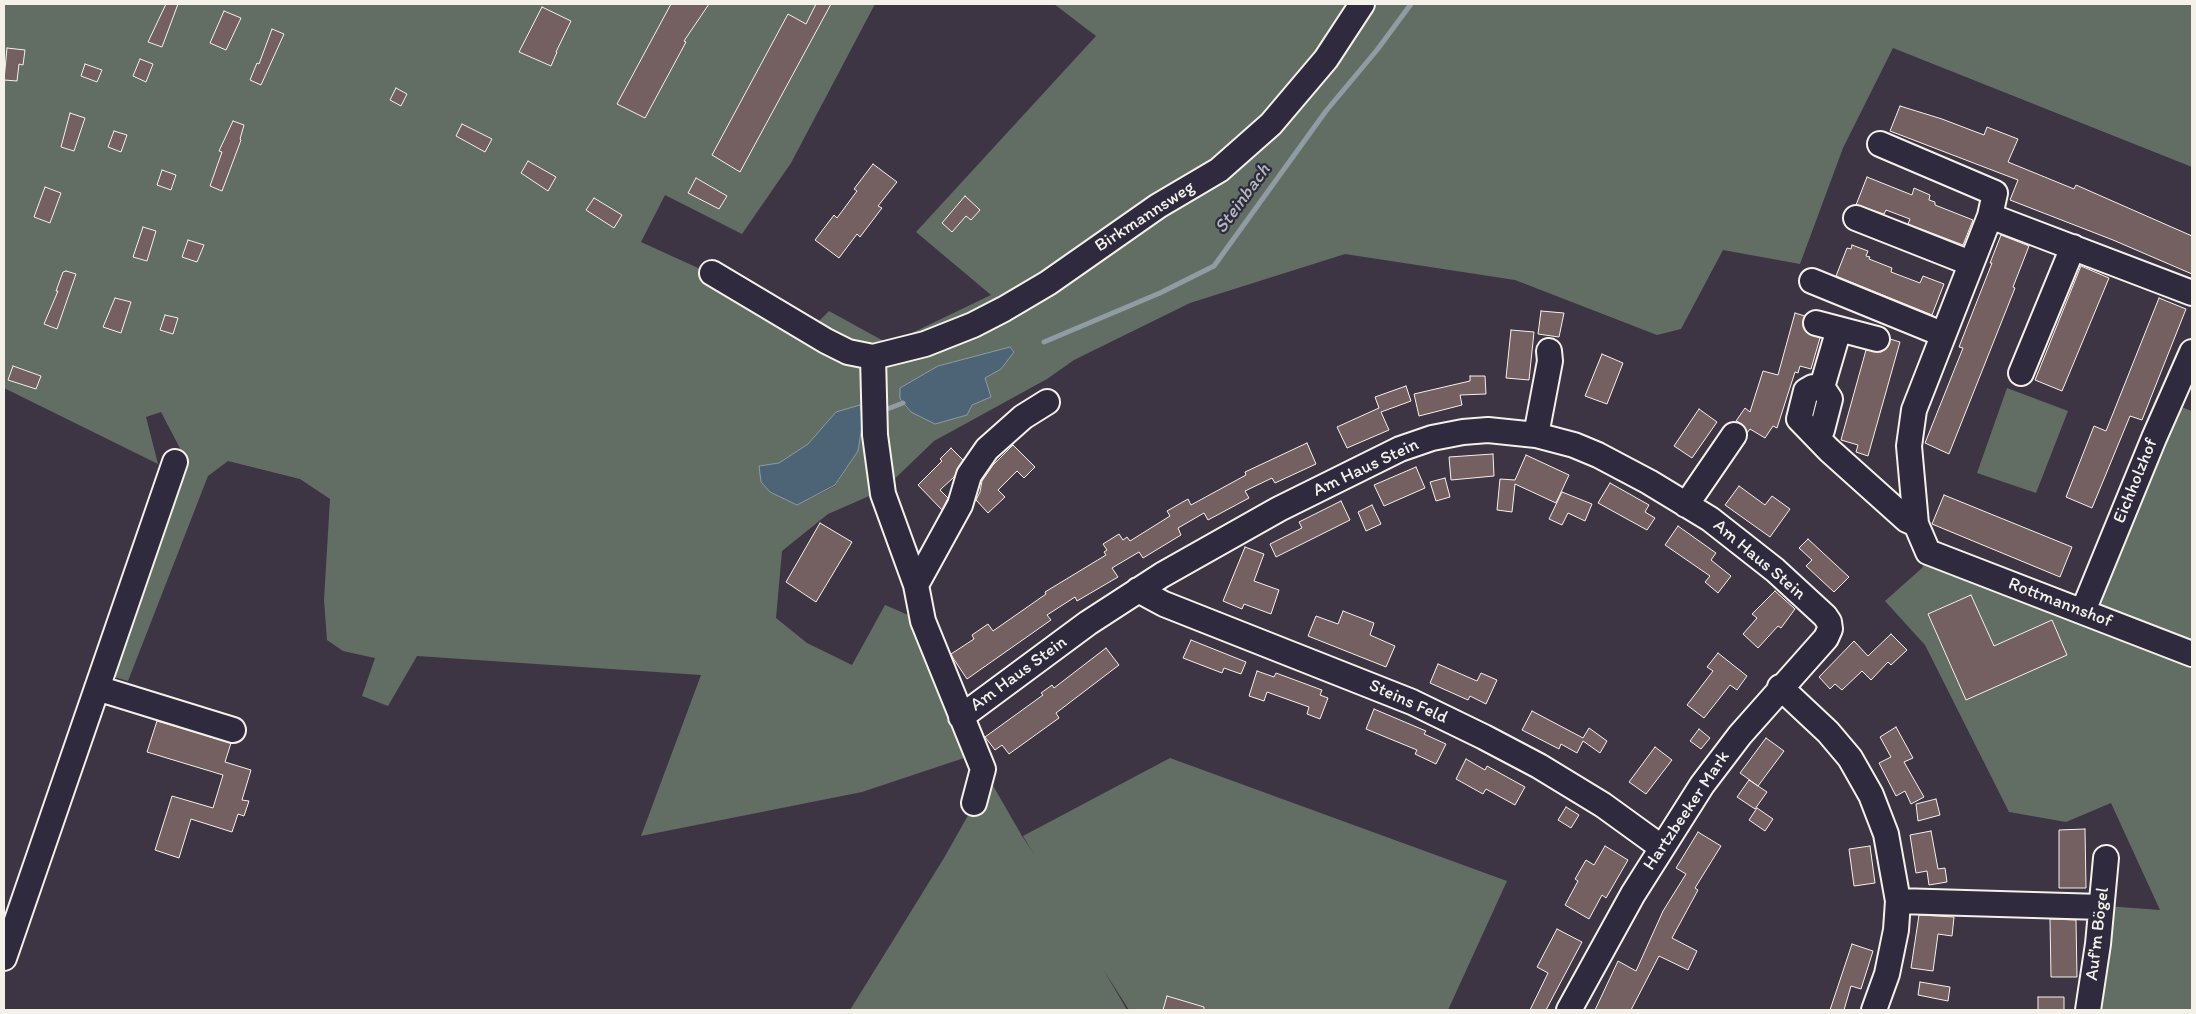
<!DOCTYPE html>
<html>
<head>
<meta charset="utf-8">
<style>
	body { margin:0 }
	#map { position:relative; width:2196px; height:1014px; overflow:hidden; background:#3d3544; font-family:Itim,sans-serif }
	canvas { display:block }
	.frame { position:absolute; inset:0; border:5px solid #f4f1e8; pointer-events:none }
</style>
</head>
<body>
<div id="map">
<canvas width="2196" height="1014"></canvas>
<div class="frame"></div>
</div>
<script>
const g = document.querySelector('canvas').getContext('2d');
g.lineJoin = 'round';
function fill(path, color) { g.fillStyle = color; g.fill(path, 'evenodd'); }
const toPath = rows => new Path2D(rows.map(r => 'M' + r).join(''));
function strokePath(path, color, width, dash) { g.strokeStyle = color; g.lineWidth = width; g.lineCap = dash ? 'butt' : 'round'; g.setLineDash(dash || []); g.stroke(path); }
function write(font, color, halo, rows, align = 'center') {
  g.font = font + ' Itim,sans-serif'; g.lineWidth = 4.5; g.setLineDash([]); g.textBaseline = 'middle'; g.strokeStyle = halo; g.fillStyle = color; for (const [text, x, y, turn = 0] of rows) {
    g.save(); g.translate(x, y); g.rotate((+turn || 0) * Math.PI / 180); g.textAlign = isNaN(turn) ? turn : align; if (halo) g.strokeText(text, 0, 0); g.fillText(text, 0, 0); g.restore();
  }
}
fill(toPath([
	[4,4,875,4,791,163,742,234,665,195,641,242,709,273,715,265,728,280,818,322,829,311,889,344,991,295,916,232,1096,36,1054,4,1343,4,1354,14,1326,58,1280,112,1219,169,1157,205,1047,281,1012,302,1048,285,1158,208,1221,171,1272,125,1327,59,1362,4,2192,4,2192,167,1893,48,1843,148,1800,264,1723,250,1681,329,1657,335,1515,280,1345,254,1190,303,1074,360,1047,379,934,441,883,490,828,514,782,551,776,618,807,643,852,665,885,605,922,621,976,754,862,792,641,836,701,675,417,656,388,706,362,696,375,658,343,651,327,640,324,600,330,499,300,479,228,461,208,476,128,681,111,676,185,468,184,456,161,412,146,417,158,464,4,388],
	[1010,347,1014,352,1001,369,985,378,991,397,972,405,967,415,935,424,911,412,900,400,900,388,938,366],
	[860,405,863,419,858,451,835,486,797,505,770,492,761,482,760,466,779,463,808,444,836,412],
	[2007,388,2068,411,2036,493,1977,473],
	[2171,403,2192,411,2192,653,2084,610],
	[1929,555,2192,657,2192,1010,2092,1010,2106,906,2160,910,2111,803,2066,822,2009,812,1925,645,1885,601,1922,568],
	[1170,758,1507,881,1448,1010,1129,1010,1103,969,1127,1010,850,1010,944,858,975,803,984,770,1022,836,1034,854,1023,836]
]), '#626e63');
const water = toPath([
	[1010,347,1014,352,1001,369,985,378,991,397,972,405,967,415,935,424,911,412,900,399,900,388,938,366,1010,347],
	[860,405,863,419,858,451,835,485,797,505,770,492,761,482,759,466,779,463,808,444,836,412,860,405]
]);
fill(water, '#4d6477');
strokePath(water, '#909ca4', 1);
strokePath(toPath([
	[1044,342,1160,293,1214,266,1326,111,1377,50,1411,4],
	[882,411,903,403]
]), '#909ca4', 5);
const building = toPath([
	[166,4,178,4,162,47,148,42,166,4],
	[671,4,709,4,684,41,686,42,645,118,617,104,671,4],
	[816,4,831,4,740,172,712,155,788,14,806,24,816,4],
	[542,7,571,21,556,52,557,52,551,66,519,52,542,7],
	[224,11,241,18,226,50,210,43,224,11],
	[272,29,284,34,261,85,250,80,257,63,259,64,272,29],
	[7,48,25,50,23,65,19,64,17,81,4,80,7,48],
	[140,59,153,64,146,82,133,76,140,59],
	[85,64,102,70,97,82,81,76,85,64],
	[396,88,407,94,401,106,390,100,396,88],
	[1900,106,1942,119,1984,135,1987,127,2018,139,2008,162,2074,189,2076,185,2192,236,2192,274,2113,240,2010,200,2018,180,1890,131,1900,106],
	[70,113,85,118,74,151,61,147,70,113],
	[233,121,244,125,240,139,241,140,222,191,210,186,222,152,219,151,233,121],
	[462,124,492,139,485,152,456,136,462,124],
	[114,131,127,135,121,152,108,147,114,131],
	[528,161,556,177,548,191,521,173,528,161],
	[873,164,897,182,878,206,882,208,860,237,857,234,839,258,815,240,834,215,837,218,857,191,854,189,873,164],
	[162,170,176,175,171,190,157,185,162,170],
	[1867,177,1912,195,1914,188,1930,195,1929,200,1935,202,1935,205,1973,220,1963,245,1908,224,1910,219,1886,210,1884,214,1856,205,1867,177],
	[696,178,727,196,719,209,688,193,696,178],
	[45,187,61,193,50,223,34,217,45,187],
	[965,196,980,210,971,220,966,216,952,232,942,223,965,196],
	[594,198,622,215,614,228,586,210,594,198],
	[143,227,156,231,147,261,133,257,143,227],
	[2001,235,2029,246,2013,287,2015,288,1949,454,1925,443,1963,348,1959,347,1992,263,1990,263,2001,235],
	[188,240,204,245,197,262,182,257,188,240],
	[1852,245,1868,251,1866,256,1870,257,1869,259,1892,268,1891,272,1920,283,1923,276,1944,284,1932,315,1836,276,1847,248,1851,249,1852,245],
	[2081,266,2109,278,2062,391,2035,380,2081,266],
	[66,271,76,274,57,329,44,324,58,291,56,291,63,272,66,271],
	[115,298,131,302,121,333,103,327,115,298],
	[2159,298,2186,309,2142,420,2130,416,2092,508,2066,497,2094,426,2106,431,2159,298],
	[1541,311,1564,313,1559,337,1538,334,1541,311],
	[1795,313,1805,316,1803,326,1806,332,1820,338,1811,369,1800,366,1798,373,1795,372,1777,428,1773,426,1765,438,1750,429,1747,433,1742,424,1736,421,1745,408,1750,412,1763,371,1778,375,1795,313],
	[165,315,178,318,173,334,160,330,165,315],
	[1511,330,1534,332,1529,380,1506,378,1511,330],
	[1890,339,1900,342,1868,456,1856,452,1858,445,1841,440,1866,350,1881,352,1887,348,1890,339],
	[1602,354,1623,363,1607,404,1585,396,1602,354],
	[13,366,41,376,36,389,8,380,13,366],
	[1470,376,1485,376,1486,394,1460,395,1462,405,1419,416,1414,394,1470,381,1470,376],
	[1406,386,1411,401,1381,412,1389,430,1347,448,1337,427,1379,408,1375,397,1406,386],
	[1699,409,1717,422,1692,458,1674,446,1699,409],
	[1307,443,1316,464,1275,483,1272,478,1245,491,1249,498,1208,520,1204,513,1178,528,1181,535,1143,558,1139,552,1112,568,1118,577,1077,601,1075,597,1047,615,1051,620,967,679,953,658,951,654,974,639,972,635,988,624,993,631,1046,594,1045,592,1106,555,1104,552,1107,550,1103,544,1119,534,1123,540,1127,537,1130,541,1170,516,1167,511,1188,499,1191,505,1246,475,1245,472,1307,443],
	[1013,445,1035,467,1024,478,1017,471,998,490,1005,497,988,513,976,500,980,492,982,481,993,465,1013,445],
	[951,448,963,460,954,477,940,490,948,498,942,510,918,485,942,461,940,459,951,448],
	[1493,454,1494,476,1451,480,1449,457,1493,454],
	[1526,455,1569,475,1556,503,1515,484,1512,512,1497,510,1500,479,1515,480,1526,455],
	[1416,467,1425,488,1384,506,1374,485,1416,467],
	[1445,478,1450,497,1436,501,1430,482,1445,478],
	[1610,483,1649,505,1645,512,1655,518,1647,530,1598,503,1610,483],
	[1739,486,1765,505,1772,496,1790,509,1770,537,1725,505,1739,486],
	[1562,492,1592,504,1585,521,1568,513,1562,525,1549,519,1562,492],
	[1944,495,2072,547,2060,577,1932,524,1944,495],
	[1341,501,1350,520,1276,557,1270,544,1302,528,1299,522,1341,501],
	[1372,505,1381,524,1366,531,1358,512,1372,505],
	[820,523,852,542,816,602,786,582,820,523],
	[1678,526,1716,553,1711,560,1731,576,1718,593,1705,582,1710,576,1665,545,1678,526],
	[1808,539,1849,577,1834,592,1806,566,1812,560,1799,548,1808,539],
	[1245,547,1264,554,1254,581,1279,590,1271,614,1244,604,1242,609,1223,601,1245,547],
	[1775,591,1795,609,1781,628,1778,626,1758,648,1743,634,1757,618,1752,614,1775,591],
	[1971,595,1994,646,2052,620,2067,655,1966,700,1928,614,1971,595],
	[1343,611,1374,623,1370,635,1395,646,1386,667,1308,636,1316,616,1338,624,1343,611],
	[1891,634,1907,650,1891,665,1888,662,1871,680,1862,671,1842,690,1835,684,1830,689,1819,677,1854,641,1868,656,1891,634],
	[1191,640,1246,662,1241,674,1224,668,1222,673,1183,658,1191,640],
	[1106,648,1119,665,1056,713,1059,718,1009,754,1002,745,995,750,985,737,1043,695,1041,693,1052,685,1054,688,1106,648],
	[1718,653,1747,676,1737,690,1730,685,1704,718,1687,705,1713,671,1707,667,1718,653],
	[1438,664,1477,681,1481,673,1497,680,1486,704,1470,696,1468,700,1430,683,1438,664],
	[1257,671,1274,677,1276,673,1322,690,1320,695,1328,698,1320,719,1307,714,1309,707,1267,692,1264,701,1249,696,1257,671],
	[1374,709,1426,731,1424,734,1446,744,1436,764,1415,754,1417,750,1366,729,1374,709],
	[1532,711,1583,738,1589,728,1607,741,1600,753,1583,741,1577,753,1561,744,1559,749,1522,730,1532,711],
	[157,721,231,743,225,762,251,770,242,800,249,801,244,816,238,814,232,832,191,819,179,858,155,850,172,796,213,808,223,775,147,752,157,721],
	[1896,727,1913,758,1904,762,1924,797,1911,804,1905,791,1896,796,1879,763,1891,757,1880,737,1896,727],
	[1699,729,1710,738,1701,749,1690,741,1699,729],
	[1766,738,1784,751,1758,786,1740,773,1766,738],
	[1655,747,1672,760,1646,794,1629,782,1655,747],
	[1466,759,1485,770,1487,766,1525,787,1515,805,1486,789,1483,794,1456,779,1466,759],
	[1749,780,1767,792,1755,809,1737,797,1749,780],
	[1936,799,1940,815,1918,821,1916,804,1936,799],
	[1566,807,1579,815,1571,828,1558,820,1566,807],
	[1757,808,1773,819,1765,831,1749,820,1757,808],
	[2085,829,2086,888,2059,888,2059,830,2085,829],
	[1931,831,1938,869,1945,868,1947,882,1929,885,1927,871,1916,873,1910,835,1931,831],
	[1698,832,1721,846,1695,888,1698,890,1672,938,1697,951,1688,970,1659,956,1631,1010,1595,1010,1618,961,1636,971,1663,911,1686,874,1676,868,1698,832],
	[1605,846,1628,860,1606,898,1602,895,1589,919,1565,905,1578,881,1575,879,1586,860,1594,865,1605,846],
	[1870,846,1875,883,1854,886,1849,849,1870,846],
	[1919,915,1954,917,1952,936,1938,934,1933,971,1911,968,1919,915],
	[2050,919,2076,920,2077,977,2051,977,2050,919],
	[1557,929,1582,942,1546,1010,1530,1010,1548,973,1537,967,1557,929],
	[1852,944,1873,951,1861,989,1851,986,1844,1010,1830,1010,1852,944],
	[1920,982,1950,987,1948,1001,1918,995,1920,982],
	[1167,996,1204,1007,1204,1010,1163,1010,1167,996],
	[2038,997,2064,997,2064,1010,2038,1010,2038,997]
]);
fill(building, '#746060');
strokePath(building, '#f4f1e8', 1);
const minor = toPath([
	[1880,144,1995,193,1990,216],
	[1856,218,1970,263],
	[712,273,826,341,848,352,873,357],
	[1812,281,1942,334],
	[2192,293,1990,216,1914,410,1909,446,1916,524,1928,552,2192,654],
	[1816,323,1877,339],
	[2021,373,2073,247],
	[1822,387,1839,329],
	[1536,435,1550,361,1549,351],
	[1817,437,1822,430,1830,399,1822,387,1813,387,1806,391,1799,419,1829,450,1907,520,1916,524],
	[1686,505,1734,435],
	[916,585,960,505,969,475,987,449,1023,417,1047,402],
	[1138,590,1164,604,1412,702,1484,737,1539,766,1603,805,1661,847],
	[2083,611,2154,438,2192,352],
	[1780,687,1828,732,1850,758,1871,795,1886,834,1898,901,1896,930,1887,974,1874,1010],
	[97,688,233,730],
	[961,717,1088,623,1162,575,1279,509,1400,449,1432,438,1463,432,1488,430,1536,435,1574,445,1598,455,1649,482,1710,519,1775,570,1825,616,1829,622,1830,629,1826,638,1740,735,1702,785,1633,894,1569,1010],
	[974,803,983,769,923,621,916,585,883,494,875,435,873,357,925,344,973,325,1004,309,1048,283,1158,206,1219,170,1271,124,1326,59,1362,4],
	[1898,901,2101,907],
	[4,958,175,462],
	[2088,1010,2098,944,2106,858]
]);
strokePath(minor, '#f4f1e8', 28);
strokePath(minor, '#2f2a3d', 24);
write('18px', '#f4f1e8', '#2f2a3d', [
	["Birkmannsweg",1145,217,-33],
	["Am Haus Stein",1366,468,-25],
	["Eichholzhof",2136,481,-68],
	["Am Haus Stein",1759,560,40],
	["Rottmannshof",2060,603,21],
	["Am Haus Stein",1019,674,-36],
	["Steins Feld",1408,702,24],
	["Hartzbeeker Mark",1687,811,-56],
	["Auf'm Bögel",2098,934,-83]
]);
write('italic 19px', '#b1b9bb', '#2f2a3d', [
	["Steinbach",1243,199,-54]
]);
</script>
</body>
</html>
